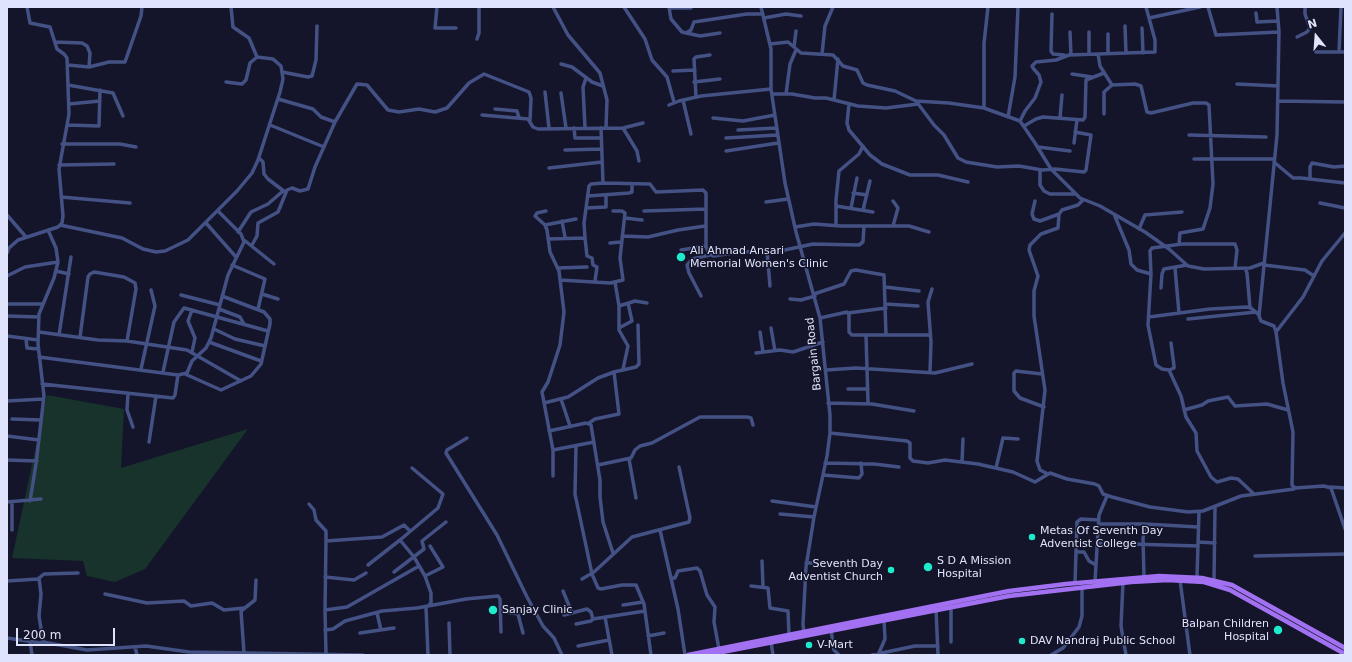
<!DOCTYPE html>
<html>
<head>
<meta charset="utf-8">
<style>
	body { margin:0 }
	#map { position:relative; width:1352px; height:662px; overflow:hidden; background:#14152a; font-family:"DejaVu Sans",sans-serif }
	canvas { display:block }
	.frame { position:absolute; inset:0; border:8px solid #e0e3fc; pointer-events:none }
	.north { position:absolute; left:1296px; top:16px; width:40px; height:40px; -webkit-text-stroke:3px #14152a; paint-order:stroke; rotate:343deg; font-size:11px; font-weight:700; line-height:16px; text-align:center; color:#e0e3fc }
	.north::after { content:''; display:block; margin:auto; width:14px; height:18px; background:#e0e3fc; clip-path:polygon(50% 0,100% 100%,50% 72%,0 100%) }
	.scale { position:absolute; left:16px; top:628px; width:99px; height:18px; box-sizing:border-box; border:2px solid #e0e3fc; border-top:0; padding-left:5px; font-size:12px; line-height:14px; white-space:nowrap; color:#e0e3fc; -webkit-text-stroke:3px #14152a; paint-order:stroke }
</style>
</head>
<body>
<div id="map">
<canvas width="1352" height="662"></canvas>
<div class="frame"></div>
<div class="north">N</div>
<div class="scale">200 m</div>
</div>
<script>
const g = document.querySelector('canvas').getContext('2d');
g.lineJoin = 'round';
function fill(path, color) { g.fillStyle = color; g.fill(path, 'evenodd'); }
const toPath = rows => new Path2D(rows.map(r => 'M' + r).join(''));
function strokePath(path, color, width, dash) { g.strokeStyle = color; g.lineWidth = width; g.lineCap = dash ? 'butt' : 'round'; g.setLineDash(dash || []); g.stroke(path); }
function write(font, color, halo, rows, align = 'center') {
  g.font = font + ' "DejaVu Sans",sans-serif'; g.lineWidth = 3; g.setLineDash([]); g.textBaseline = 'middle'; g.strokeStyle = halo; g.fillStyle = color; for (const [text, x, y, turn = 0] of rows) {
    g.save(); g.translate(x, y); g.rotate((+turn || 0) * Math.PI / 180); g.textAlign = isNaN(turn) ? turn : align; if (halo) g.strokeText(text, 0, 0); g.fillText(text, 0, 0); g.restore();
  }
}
fill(toPath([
	[47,395,124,409,121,468,248,429,145,569,115,582,87,576,83,561,12,558]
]), '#17332b');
strokePath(toPath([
	[231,7,233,27,249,38,257,57],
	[437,7,435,28,456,28],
	[553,7,568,35,600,73,607,100,606,128],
	[624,7,645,39,652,60,667,77,674,102],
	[669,7,671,19,682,32,700,36,720,33],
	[761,7,771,49,771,89,785,183,796,232,820,318,830,415,830,433,827,456,814,517,806,567,803,624,804,634],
	[1208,7,1216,35,1279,32],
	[1277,7,1279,32,1277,135,1259,316,1261,321,1274,326,1276,332,1283,383,1293,432,1292,485,1295,488,1324,486,1331,488,1345,529],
	[669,8,691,8],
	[1256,13,1257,22,1278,21],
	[1052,14,1051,51,1053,54,1064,55],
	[764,18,786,14,801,16],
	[1149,18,1200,7],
	[1125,26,1126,53],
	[1142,28,1143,53],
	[1070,32,1071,55],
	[686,33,691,30,694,22,747,14,763,14],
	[1297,37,1307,32,1310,28,1305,14,1305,7],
	[477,39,479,33,479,7],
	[55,42,82,43,87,46,90,53,89,67],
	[770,44,788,42,801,53,833,55,843,66,857,70,863,83,867,85,895,91,916,101,949,103,984,108,1020,121,1035,143,1051,169,1080,198,1100,206,1145,232,1169,249,1188,266,1204,269,1250,268,1264,263],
	[794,47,796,31],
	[1316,52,1345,52],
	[1339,52,1341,7],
	[1108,53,1108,34],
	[822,54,825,26,833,7],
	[1089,54,1089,32],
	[1098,54,1100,66,1112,85,1135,84,1141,86,1147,112,1151,113,1193,103,1206,103,1209,105,1213,184,1210,208,1203,229,1180,233,1179,244],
	[561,64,572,67,592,82,603,86],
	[68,65,89,67,109,62,125,62,141,16,142,7],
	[673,71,695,70],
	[282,72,308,77,312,76,316,60,317,26],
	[1072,74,1092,77],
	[694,82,720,79],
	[1237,84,1278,86],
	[68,85,113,93,123,116],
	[545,92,549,128],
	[561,93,566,128],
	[772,94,792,94,815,98,826,98,858,106,886,108,918,104],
	[786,94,790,64,796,50],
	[696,97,694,59,696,57,710,55],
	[278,99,313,109,321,117,335,122],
	[683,100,691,134],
	[834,100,838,59],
	[916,101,934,125,944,135,958,158,966,162,997,167,1019,166,1042,170,1055,169,1084,172,1086,170,1091,135,1075,132],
	[1278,101,1345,102],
	[69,104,100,101],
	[849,104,847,123,849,130,870,155,882,164,910,175,938,175,968,182],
	[669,105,679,101,701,96,771,89],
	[984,108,984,43,988,7],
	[495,109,517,111,519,118],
	[1104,114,1104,92,1112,85],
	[482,115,528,119,533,127,538,129,623,128,643,123],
	[1008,117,1015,77,1018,7],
	[713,118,743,121,775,115],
	[1060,118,1062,95],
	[1020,121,1025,111,1035,98,1041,82,1039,75,1033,68,1032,66,1036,62,1056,60,1069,55,1155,52,1155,40,1146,7],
	[68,125,99,126,100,90],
	[270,125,324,147],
	[1024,126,1036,119,1043,117,1083,120,1085,117,1086,80,1104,73],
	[574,128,575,138,601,138],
	[585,128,583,87,586,78],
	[601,128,603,183],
	[623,128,637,151,639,161],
	[738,130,776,128],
	[1189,135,1266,137],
	[726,138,777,135],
	[1074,143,1077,120],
	[62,144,120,144,136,147],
	[1038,147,1070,151],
	[565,150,602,149],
	[726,151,778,143],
	[259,158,263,162,264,174,268,179,285,192],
	[1194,159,1274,159],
	[1274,162,1293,178,1301,178,1345,183],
	[59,165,114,164],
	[549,168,602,162],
	[1040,170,1040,185,1044,191,1050,194,1076,194],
	[1310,179,1310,167,1312,163,1334,167,1345,166],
	[853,193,867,195],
	[588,196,629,193,632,192,632,184],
	[61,197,130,203],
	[893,201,898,208,893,226],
	[1035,201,1032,214,1034,219,1040,221,1059,214],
	[766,202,788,199],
	[1320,203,1345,208],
	[836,206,873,212],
	[586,208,606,207,606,195],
	[851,208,857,178],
	[863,210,870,181],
	[546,211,537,213,535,216,545,225,547,230,550,252,559,271,564,312,560,345,548,382,542,392,553,450,553,476],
	[644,211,706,209],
	[1114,214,1129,250,1131,264,1137,270,1151,274],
	[7,215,26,237],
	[625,218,642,220],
	[562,221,565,237],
	[206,223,236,257],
	[60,225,122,238,143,249,156,252,165,251,188,240,237,191,252,173,258,160,280,92,283,79,281,66,273,59,257,57,250,63,246,80,242,84,226,82],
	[545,225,576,219],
	[836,226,836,200,839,171,859,154,863,146],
	[795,227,814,224,841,226,909,226,929,232],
	[1139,229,1145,215,1182,212],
	[238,232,251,212,268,204,283,191],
	[622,236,648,237,678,230,705,226],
	[585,238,584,223,589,186,591,184,603,183,650,184,656,192,703,190,706,193,706,246,708,252,713,256,741,252,780,251,813,244,859,245,863,242,864,226],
	[548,239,585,238,587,256,592,258,593,265,597,267,595,281],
	[244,240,274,264],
	[610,243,621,242],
	[252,245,257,236,258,223,278,212,287,190,292,188,300,191,308,189,315,167,335,122,357,84,367,85,388,110,399,112,419,109,435,112,447,108,469,83,484,74,529,92,531,98,530,121],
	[681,250,706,246],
	[767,251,770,286],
	[7,253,9,248,18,240,58,227,62,223,63,216,59,169,69,114,67,58,64,54,57,49,50,27,30,23,27,7],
	[232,265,265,279,258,309],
	[1264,265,1305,270,1314,276],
	[558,268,587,267],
	[1175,268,1179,313],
	[1235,268,1237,250,1235,244,1182,244,1152,248,1150,251,1151,274,1148,325,1156,365,1162,369,1169,370,1181,396,1186,417,1196,433,1197,451,1211,477,1217,482,1231,478,1238,479,1254,494],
	[1245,268,1247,273,1250,308],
	[56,271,69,274],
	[7,276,25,267,58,262],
	[560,280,610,283,623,280,620,258,625,213,622,211,613,211],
	[615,282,619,306,619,330,628,346,623,369],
	[885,287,919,291],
	[1161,288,1162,274,1164,269,1187,265],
	[262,294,278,299],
	[814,294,844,284,851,271,856,270,884,275,886,335],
	[181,295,220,305],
	[701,296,689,273,687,265,692,259,710,255],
	[790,299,801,300,815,296],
	[7,304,43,304],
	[885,304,918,306],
	[619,306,635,301,647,303],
	[219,309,240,317,244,324],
	[848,313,886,308],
	[7,316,39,317],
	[1149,317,1210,309,1247,307,1251,308,1259,315],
	[820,318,847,312,849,315,849,332,852,335,930,335],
	[1188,319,1256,312],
	[619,328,632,321,628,303],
	[771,328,775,351],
	[214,329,235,339,265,346],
	[39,332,98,340,127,341,187,350,241,381],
	[760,332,763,352],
	[1276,332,1303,297,1322,261,1345,233],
	[59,335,71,257],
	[866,335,868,403],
	[7,336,38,340],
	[80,337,88,277,90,274,94,272,124,277,135,283,136,289,127,341],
	[26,339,27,348,38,349],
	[209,342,261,361],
	[192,352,195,338,188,321,192,310],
	[756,353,780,350,793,352,823,342],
	[39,357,178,375,187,373,192,361,206,348,211,338,228,275,244,242,241,234,218,211],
	[141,369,155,306,151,290],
	[826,370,856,368,935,373,972,364],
	[1169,370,1174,368,1174,366,1171,343],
	[163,372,174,322,184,308,268,331],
	[930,372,931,342,928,302,932,289],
	[185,374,221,390,251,376,261,364,270,324,270,319,264,312,222,296],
	[1042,374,1016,371,1014,373,1014,391,1020,398,1044,407],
	[42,384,173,398,175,395,178,375],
	[848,389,868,389],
	[128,393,127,410,133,427],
	[561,399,570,426],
	[7,401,43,399],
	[544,403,568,397,598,378,614,372],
	[828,403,872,404,914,411],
	[1184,410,1202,405,1208,401,1228,397,1235,406,1267,404,1288,410],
	[12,419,41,420],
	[589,423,595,419,619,414,614,372,636,367,639,364,638,325],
	[549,431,586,423,591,425,600,480,600,497,603,522,613,553],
	[830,433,907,441,910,443,910,458,913,461,928,463,945,460,978,464,1013,472,1035,482,1050,473,1067,479,1095,484,1099,486,1103,494,1112,497,1150,507,1188,512,1203,511,1241,496,1294,489],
	[7,436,39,440],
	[467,438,447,450,446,453,497,535,527,597,543,626,554,638,562,655],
	[149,442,156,396],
	[576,446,575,494,592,574,598,588,601,589,622,585,636,585,644,604,651,655],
	[553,450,594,442],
	[629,459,636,498],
	[7,460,37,461],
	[962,462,963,439],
	[825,463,874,464,899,467],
	[598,465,631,458,635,450,640,446,652,443,700,417,747,417,751,418,753,425],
	[996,468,1003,438,1018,439],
	[1048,474,1040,470,1037,461,1045,390,1034,316,1034,291,1038,276,1029,250,1030,245,1041,234,1058,228,1059,214,1062,210,1078,205,1083,200],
	[823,475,859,478,862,474,861,463],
	[1330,487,1345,488],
	[30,501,36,464,44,396,38,344,39,314,54,278,58,262,56,248,48,230],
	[772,501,816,507],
	[7,502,41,499],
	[12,502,12,530],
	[309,504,314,510,316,520,326,531,326,541],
	[780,514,814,517],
	[1099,524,1145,524,1198,527],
	[660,530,678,609,685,655],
	[410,531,404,525,382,537,326,541,325,610,347,607,419,566],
	[400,540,438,508,443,494,412,468],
	[1198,542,1215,543],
	[1097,543,1198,546],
	[1076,552,1084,552,1089,561,1096,565],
	[1255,556,1345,554],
	[762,561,763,586],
	[806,563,849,563],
	[394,572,424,549,422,541,446,522],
	[425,576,443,567,430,546],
	[325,577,354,580,366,573],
	[1144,577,1143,539,1145,524],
	[1197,577,1199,512],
	[672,578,675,578,678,571,697,568,700,571,707,595,715,607,714,622,719,649],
	[582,579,594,572,632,537,689,522,690,518,679,467],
	[1180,580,1190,655],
	[1214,580,1215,507],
	[7,581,38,579,44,574,78,573],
	[1095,581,1099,515,1107,496],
	[1123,582,1121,626,1126,655],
	[1075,583,1077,522,1081,519,1099,520],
	[751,586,768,588,770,608,788,611,789,635],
	[563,591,572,613],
	[105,594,147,603,184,601,191,606,212,603,224,610,244,608],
	[623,605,643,602],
	[428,606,466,599,498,596,500,599,501,632],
	[951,606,951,642],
	[426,607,428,655],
	[936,609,938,655],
	[325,610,326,654],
	[500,611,518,614,523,633],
	[377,613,381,630],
	[564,615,587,609,591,612,593,619],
	[605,617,612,655],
	[449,623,450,655],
	[576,624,591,621,593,619,645,611],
	[325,630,333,629,345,621,382,611,417,608,428,606,431,603,431,593,425,576,414,557,400,540,368,565],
	[831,630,834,650,839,655],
	[360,633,394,628],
	[648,636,664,633],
	[7,638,41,643,43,641,39,616,41,594,39,578],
	[30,641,32,655],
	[43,642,87,650,146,646,189,652,363,655],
	[771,642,773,655],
	[578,646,609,640],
	[135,647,137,655],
	[244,653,241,611,255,600,256,580],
	[872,655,915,646,938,646],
	[878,655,885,639,884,620],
	[1051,655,1063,648,1079,627,1082,616,1082,587]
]), '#435184', 3.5);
strokePath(toPath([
	[688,655,1009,591,1066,584,1159,576,1202,578,1232,585,1345,648],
	[707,655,1009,596,1131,582,1168,580,1204,582,1230,590,1345,654]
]), '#a271f2', 4.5);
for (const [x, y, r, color] of [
	[681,257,5,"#1eeacc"],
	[1032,537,4,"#1eeacc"],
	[928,567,5,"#1eeacc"],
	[891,570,4,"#1eeacc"],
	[493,610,5,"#1eeacc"],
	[1278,630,5,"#1eeacc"],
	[1022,641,4,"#1eeacc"],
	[809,645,4,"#1eeacc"]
]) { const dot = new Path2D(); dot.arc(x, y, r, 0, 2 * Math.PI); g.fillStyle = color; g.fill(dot); strokePath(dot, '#14152a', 1.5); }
write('11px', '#e0e3fc', '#14152a', [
	["Ali Ahmad Ansari",690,251],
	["Memorial Women's Clinic",690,264],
	["Metas Of Seventh Day",1040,531],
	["Adventist College",1040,544],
	["S D A Mission",937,561],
	["Hospital",937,574],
	["Seventh Day",883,564,"right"],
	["Adventist Church",883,577,"right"],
	["Sanjay Clinic",502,610],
	["Balpan Children",1269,624,"right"],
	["Hospital",1269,637,"right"],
	["DAV Nandraj Public School",1030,641],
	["V-Mart",817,645]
], 'left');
write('11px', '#e0e3fc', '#14152a', [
	["Bargain Road",814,354,-96]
]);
</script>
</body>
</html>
